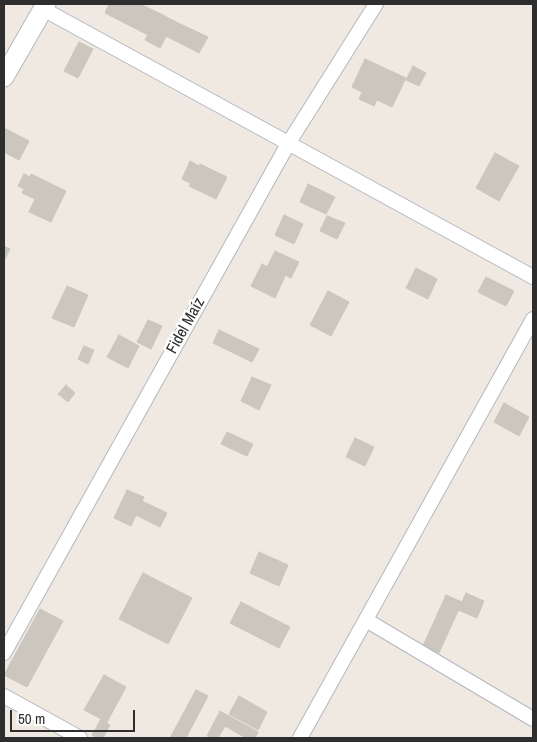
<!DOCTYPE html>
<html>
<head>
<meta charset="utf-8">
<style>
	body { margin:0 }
	#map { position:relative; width:537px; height:742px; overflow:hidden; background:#efe9e1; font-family:"Archivo Narrow",sans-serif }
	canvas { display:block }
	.frame { position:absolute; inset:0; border:5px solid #2e2e2e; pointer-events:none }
	.scale { position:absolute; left:10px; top:710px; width:125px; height:22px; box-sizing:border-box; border:2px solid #2e2e2e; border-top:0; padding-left:6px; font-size:15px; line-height:18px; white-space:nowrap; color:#2e2e2e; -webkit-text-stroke:4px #fff; paint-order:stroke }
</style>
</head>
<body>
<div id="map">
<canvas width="537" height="742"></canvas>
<div class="frame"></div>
<div class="scale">50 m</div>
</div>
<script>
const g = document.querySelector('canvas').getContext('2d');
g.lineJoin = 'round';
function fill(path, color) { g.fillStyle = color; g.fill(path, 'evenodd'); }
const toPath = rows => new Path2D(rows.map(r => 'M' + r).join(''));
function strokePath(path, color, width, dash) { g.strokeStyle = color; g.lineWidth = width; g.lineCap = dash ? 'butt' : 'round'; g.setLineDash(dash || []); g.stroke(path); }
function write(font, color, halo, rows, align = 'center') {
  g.font = font + ' "Archivo Narrow",sans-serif'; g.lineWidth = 5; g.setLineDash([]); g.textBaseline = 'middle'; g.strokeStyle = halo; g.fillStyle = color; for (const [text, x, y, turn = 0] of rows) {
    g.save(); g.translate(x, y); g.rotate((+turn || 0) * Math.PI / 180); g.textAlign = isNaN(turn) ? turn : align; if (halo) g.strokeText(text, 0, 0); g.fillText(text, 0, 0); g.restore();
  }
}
const building = toPath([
	[109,4,140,4,159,13,148,35,105,13,109,4],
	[159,13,174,21,160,48,145,40,159,13],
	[174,21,208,37,199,53,166,36,174,21],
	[79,42,93,49,78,78,64,71,79,42],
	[365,59,406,78,392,107,377,100,374,106,359,99,362,92,352,87,365,59],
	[413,66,426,73,419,86,406,80,413,66],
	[4,128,29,141,19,160,4,152,4,128],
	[495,153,519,166,499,201,476,188,495,153],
	[190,161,199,166,190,183,182,179,190,161],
	[200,164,227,177,216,199,189,186,200,164],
	[24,174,30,177,31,174,66,191,51,222,29,212,35,199,22,193,24,189,18,186,24,174],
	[308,184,335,197,326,214,300,202,308,184],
	[284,215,303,224,294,244,275,235,284,215],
	[327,216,345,223,337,239,320,231,327,216],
	[4,246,10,249,4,261,4,246],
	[275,251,299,262,291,278,267,267,275,251],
	[262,264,285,276,275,298,251,286,262,264],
	[416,268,437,279,428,299,406,288,416,268],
	[486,277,514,291,506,306,478,292,486,277],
	[67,286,88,295,74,327,52,318,67,286],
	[328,291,349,302,331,336,310,325,328,291],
	[148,320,162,326,151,349,137,342,148,320],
	[219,330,259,349,252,362,213,343,219,330],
	[119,335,139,346,128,368,107,357,119,335],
	[84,346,94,350,88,364,78,359,84,346],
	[252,377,271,385,259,410,241,401,252,377],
	[66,385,75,393,68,402,58,394,66,385],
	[504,403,529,417,519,436,494,422,504,403],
	[227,432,253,444,247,456,221,444,227,432],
	[355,438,374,447,365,466,346,457,355,438],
	[127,490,144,497,131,526,114,518,127,490],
	[142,501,167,513,160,527,136,515,142,501],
	[259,552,288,565,279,586,250,573,259,552],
	[143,573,192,598,168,644,119,619,143,573],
	[466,593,484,601,477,618,458,610,466,593],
	[446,595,462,602,439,653,423,646,446,595],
	[241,602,290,627,279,648,230,623,241,602],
	[40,609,63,621,27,687,4,675,40,609],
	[104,675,126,687,107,722,84,710,104,675],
	[196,690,208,696,186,738,170,738,196,690],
	[239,696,267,712,258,730,229,714,239,696],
	[220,711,258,732,255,738,246,738,225,726,218,738,207,736,220,711],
	[101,719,110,725,103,738,98,738,92,735,101,719]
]);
fill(building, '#cbc7bf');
strokePath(building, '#cbc5ba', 1);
const minor = toPath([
	[43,9,533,277],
	[366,620,533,719],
	[4,653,288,144,376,4],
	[4,696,80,738],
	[300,738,533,319]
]);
const secondary = toPath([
	[4,77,46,4]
]);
strokePath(minor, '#b4b7c1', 16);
strokePath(secondary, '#b4b7c1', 21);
strokePath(minor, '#fff', 14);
strokePath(secondary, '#fff', 19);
write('16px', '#2e2e2e', '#fff', [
	["Fidel Maíz",186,326,-61]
]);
</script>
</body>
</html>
